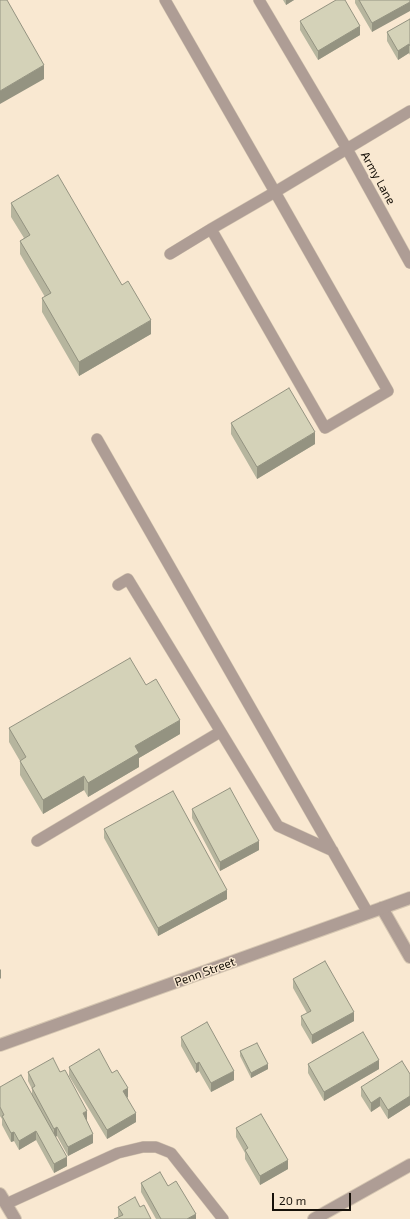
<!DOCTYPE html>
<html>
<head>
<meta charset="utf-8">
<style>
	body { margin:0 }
	#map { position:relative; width:410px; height:1219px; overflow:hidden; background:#f9e8d1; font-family:"Exo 2",sans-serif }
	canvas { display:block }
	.scale { position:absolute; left:272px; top:1193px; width:79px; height:18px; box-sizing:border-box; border:2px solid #171109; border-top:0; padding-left:5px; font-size:12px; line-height:14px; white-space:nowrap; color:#171109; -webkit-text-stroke:3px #f9e8d1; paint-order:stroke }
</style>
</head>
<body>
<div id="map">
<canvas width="410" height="1219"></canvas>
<div class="scale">20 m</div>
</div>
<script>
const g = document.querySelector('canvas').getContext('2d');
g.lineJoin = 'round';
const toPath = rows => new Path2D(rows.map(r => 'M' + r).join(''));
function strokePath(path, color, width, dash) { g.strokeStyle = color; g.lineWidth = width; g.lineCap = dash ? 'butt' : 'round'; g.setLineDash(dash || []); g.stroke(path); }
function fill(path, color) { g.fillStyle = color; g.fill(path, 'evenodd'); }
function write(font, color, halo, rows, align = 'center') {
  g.font = font + ' "Exo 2",sans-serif'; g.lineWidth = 3; g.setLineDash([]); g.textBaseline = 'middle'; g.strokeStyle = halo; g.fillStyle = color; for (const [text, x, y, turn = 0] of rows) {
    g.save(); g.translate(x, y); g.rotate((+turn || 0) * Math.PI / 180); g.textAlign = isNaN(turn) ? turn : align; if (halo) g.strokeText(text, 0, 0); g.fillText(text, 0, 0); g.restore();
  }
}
const service = toPath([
	[165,0,275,192,211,229,325,428,388,391,275,192,410,111],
	[259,0,347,149,410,263],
	[170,254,211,229],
	[97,439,368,913],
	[118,585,128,579,278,826,333,851],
	[37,841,220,732],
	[6,1204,118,1153,143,1147,156,1147,171,1153,223,1219]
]);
const minor = toPath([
	[382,908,410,957],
	[0,1194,15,1219],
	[314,1219,410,1165]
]);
const tertiary = toPath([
	[0,1045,410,898]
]);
strokePath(service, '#d5c6b1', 12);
strokePath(minor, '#d5c6b1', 14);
strokePath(tertiary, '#d5c6b1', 14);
strokePath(service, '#ae9d95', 11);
strokePath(minor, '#ae9d95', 12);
strokePath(tertiary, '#ae9d95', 12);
fill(toPath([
	[283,0,294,0,286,5],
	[355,0,410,0,372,32,355,3],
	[410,19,410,55,409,53,398,60,387,41,387,32],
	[300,21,360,35,318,60,300,30],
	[11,203,151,334,79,376,42,312,42,298,45,297,20,254,20,241,24,238,11,217],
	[231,423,315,444,257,479,231,434],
	[146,685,180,734,139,758,139,767,88,797,84,790,43,814,20,775,20,761,9,742,9,728],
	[192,809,259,850,220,871,192,818],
	[104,829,227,899,158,936,104,838],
	[293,979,354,1021,312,1044,301,1025,301,1016,307,1013,293,988],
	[181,1037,234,1080,211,1092,199,1071,196,1073,181,1046],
	[240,1051,268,1069,251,1078,240,1056],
	[308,1064,379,1069,324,1101,308,1073],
	[69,1067,112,1073,128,1097,127,1098,136,1122,107,1139,69,1076],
	[28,1072,60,1072,87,1120,86,1120,93,1143,68,1156,57,1136,55,1137,67,1166,54,1173,36,1140,19,1150,14,1141,11,1142,2,1125,2,1119,0,1116,0,1087,32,1096,32,1089,28,1081],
	[410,1074,410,1105,388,1119,380,1106,371,1112,361,1096,361,1087],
	[236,1128,288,1169,260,1185,245,1159,245,1153,236,1137],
	[141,1183,168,1186,196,1219,156,1219,141,1192],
	[118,1207,140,1207,151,1219,119,1217,118,1216]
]), '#b6b59e');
fill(toPath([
	[286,0,294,0,286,5],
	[410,2,410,11,372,32,372,23],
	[360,26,360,35,318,60,318,51],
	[409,44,409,53,398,60,398,51],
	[44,65,44,79,0,104,0,91],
	[151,320,151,334,79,376,79,362],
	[315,432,315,444,257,479,257,467],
	[180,720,180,734,139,758,139,767,88,797,88,783,135,746],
	[84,776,84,790,43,814,43,800],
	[259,841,259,850,220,871,220,862],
	[227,890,227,899,158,936,158,928],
	[1,969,1,978,0,979,0,970],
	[354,1012,354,1021,312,1044,312,1035],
	[379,1060,379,1069,324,1101,324,1092],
	[199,1062,199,1071,196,1073,196,1064],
	[268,1064,268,1069,251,1078,251,1073],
	[234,1071,234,1080,211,1092,211,1083],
	[128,1088,128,1097,123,1100,123,1091],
	[410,1096,410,1105,388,1119,388,1110],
	[380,1097,380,1106,371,1112,371,1103],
	[87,1111,87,1120,83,1122,83,1113],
	[136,1113,136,1122,107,1139,107,1130],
	[57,1127,57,1136,54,1138,54,1129],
	[36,1131,36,1140,19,1150,19,1141],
	[14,1132,14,1141,11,1142,11,1133],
	[93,1134,93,1143,68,1156,68,1147],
	[67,1157,67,1166,54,1173,54,1164],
	[288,1160,288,1169,260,1185,260,1176],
	[196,1214,196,1219,187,1219]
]), '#949381');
const building = toPath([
	[0,0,7,0,44,65,0,91,0,0],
	[336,0,345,0,360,26,318,51,300,21,336,0],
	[359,0,410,0,410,2,372,23,359,0],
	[410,19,410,46,409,44,398,51,387,32,410,19],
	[58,175,122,285,128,281,151,320,79,362,42,298,51,293,20,241,30,235,11,203,58,175],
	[289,388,315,432,257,467,231,423,289,388],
	[130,658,146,685,156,679,180,720,135,746,139,753,88,783,84,776,43,800,20,761,26,757,9,728,130,658],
	[230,788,259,841,220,862,192,809,230,788],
	[173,791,227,890,158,928,104,829,173,791],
	[325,961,354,1012,312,1035,301,1016,311,1011,293,979,325,961],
	[207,1022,234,1071,211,1083,199,1062,196,1064,181,1037,207,1022],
	[363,1032,379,1060,324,1092,308,1064,363,1032],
	[257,1043,268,1064,251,1073,240,1051,257,1043],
	[99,1049,112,1073,117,1070,128,1088,123,1091,136,1113,107,1130,69,1067,99,1049],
	[53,1058,60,1072,65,1070,87,1111,83,1113,93,1134,68,1147,57,1127,54,1129,32,1088,35,1086,28,1072,53,1058],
	[402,1061,410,1074,410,1096,388,1110,380,1097,371,1103,361,1087,402,1061],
	[21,1075,67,1157,54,1164,36,1131,19,1141,14,1132,11,1133,2,1116,4,1115,0,1107,0,1087,21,1075],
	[261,1114,288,1160,260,1176,245,1150,248,1148,236,1128,261,1114],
	[160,1172,168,1186,176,1181,196,1214,187,1219,161,1219,141,1183,160,1172],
	[135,1197,140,1207,144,1205,151,1219,114,1219,123,1215,118,1207,135,1197]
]);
fill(building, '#d4d2b8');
strokePath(building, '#949381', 1);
write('12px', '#171109', '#f9e8d1', [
	["Army Lane",378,178,61],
	["Penn Street",205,972,-20]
]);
</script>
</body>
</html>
